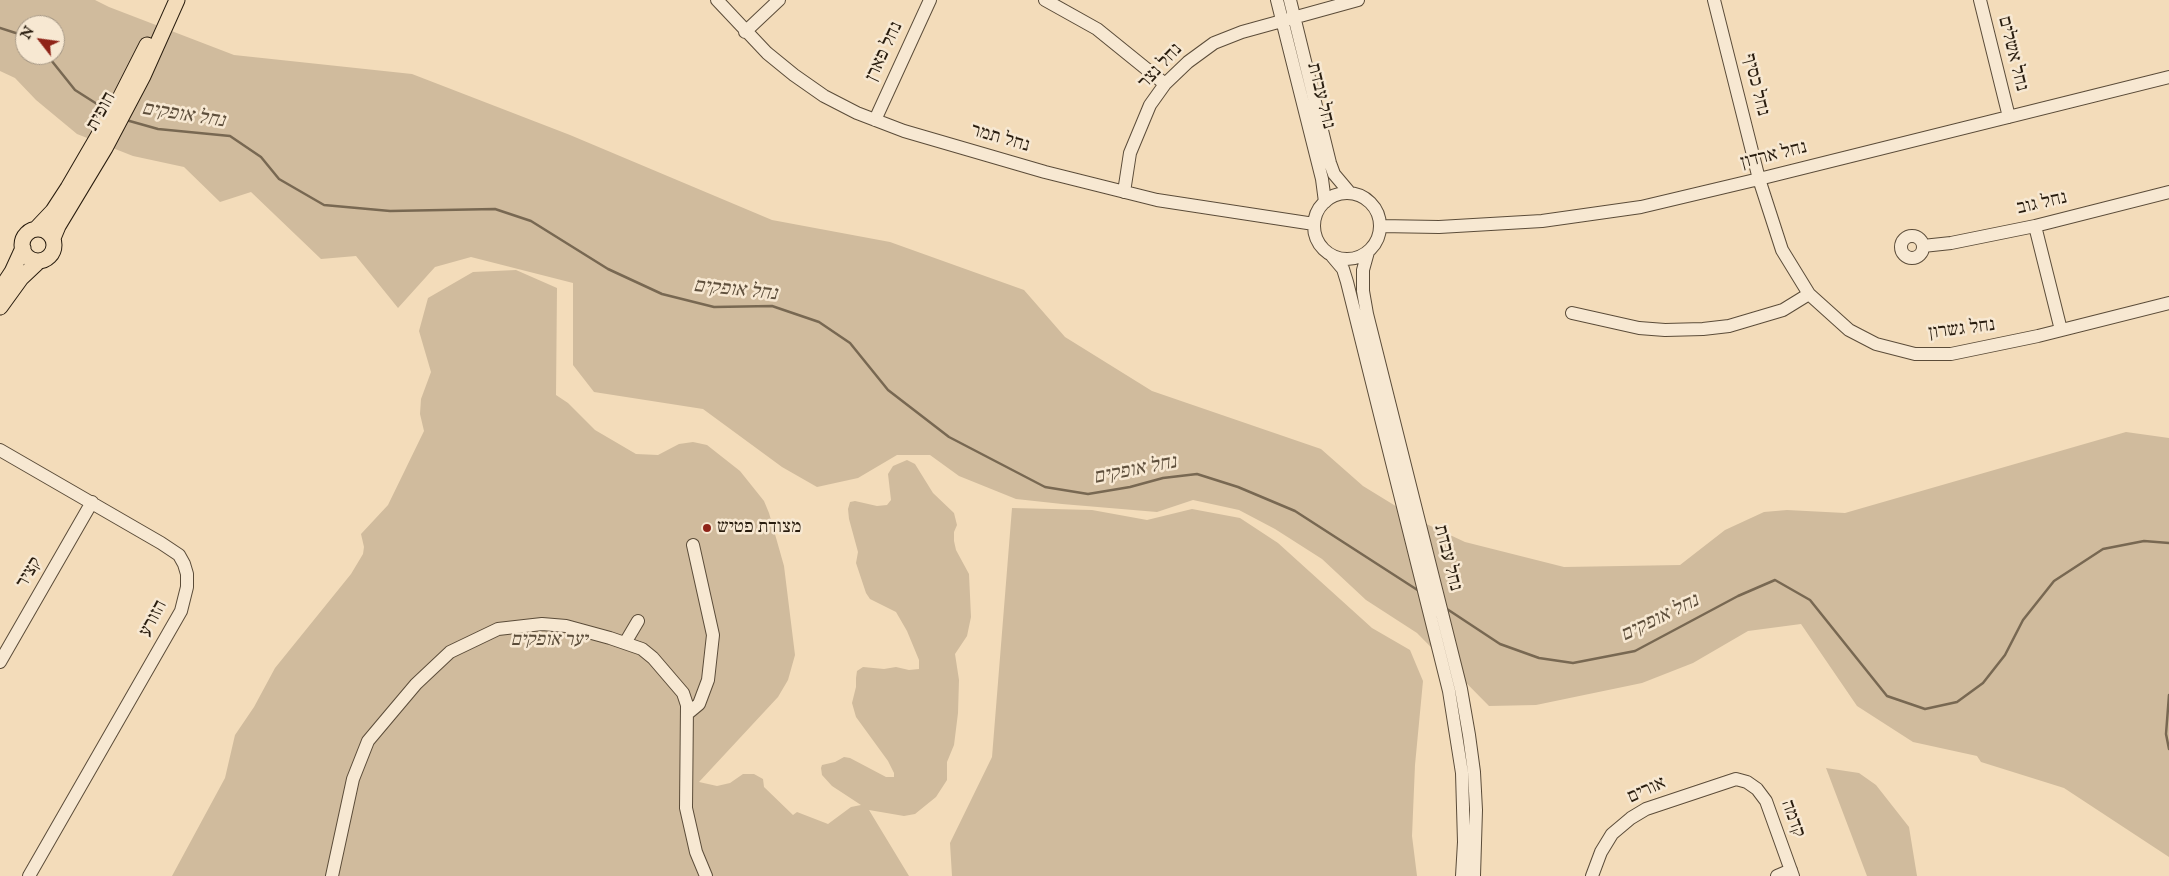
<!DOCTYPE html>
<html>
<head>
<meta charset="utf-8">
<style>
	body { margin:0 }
	#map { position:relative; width:2169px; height:876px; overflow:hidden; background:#f3dcba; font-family:"IM FELL English",serif }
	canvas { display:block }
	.north { position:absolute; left:15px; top:15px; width:50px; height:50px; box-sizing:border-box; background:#f7e8d2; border:1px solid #a49684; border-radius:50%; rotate:300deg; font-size:14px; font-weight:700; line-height:20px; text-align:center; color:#281c0e }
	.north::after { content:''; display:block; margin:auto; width:18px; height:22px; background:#8f2418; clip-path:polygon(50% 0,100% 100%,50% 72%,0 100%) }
</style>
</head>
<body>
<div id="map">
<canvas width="2169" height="876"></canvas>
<div class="north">N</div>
</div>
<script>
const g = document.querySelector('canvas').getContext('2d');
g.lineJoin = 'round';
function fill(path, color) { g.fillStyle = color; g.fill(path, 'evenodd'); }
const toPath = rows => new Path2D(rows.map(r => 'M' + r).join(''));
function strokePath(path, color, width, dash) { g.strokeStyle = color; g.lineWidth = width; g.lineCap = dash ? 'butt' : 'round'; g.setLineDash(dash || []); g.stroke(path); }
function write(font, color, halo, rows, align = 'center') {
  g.font = font + ' "IM FELL English","Frank Ruhl Libre",serif'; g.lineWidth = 5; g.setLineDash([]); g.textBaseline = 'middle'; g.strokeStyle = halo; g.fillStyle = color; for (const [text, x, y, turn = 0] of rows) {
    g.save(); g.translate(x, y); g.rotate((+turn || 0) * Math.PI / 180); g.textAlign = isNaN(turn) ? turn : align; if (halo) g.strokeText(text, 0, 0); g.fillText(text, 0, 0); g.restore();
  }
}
fill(toPath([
	[0,0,95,0,109,7,234,55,412,74,570,135,772,220,890,242,1024,290,1065,337,1152,391,1321,449,1363,486,1420,521,1465,542,1564,567,1680,565,1725,530,1764,512,1787,510,1845,513,2126,432,2169,438,2169,857,2064,788,1981,762,1977,756,1913,742,1857,706,1801,624,1748,631,1693,663,1642,683,1536,705,1489,706,1417,633,1366,600,1322,559,1275,529,1239,510,1193,500,1157,512,1062,504,1016,499,959,476,930,455,897,455,858,478,817,487,782,467,703,409,594,392,573,365,573,283,471,257,435,267,398,308,356,256,321,259,251,192,220,202,184,167,133,156,77,134,36,100,15,78,0,71],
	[25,25,55,25,55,55,25,55],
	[516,270,557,288,556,395,568,403,595,430,636,454,658,455,679,444,693,442,707,445,740,471,764,501,769,513,784,566,795,655,788,680,778,697,699,782,717,786,730,783,743,774,754,774,763,779,764,787,793,815,797,812,828,824,851,807,861,805,832,786,822,775,821,768,822,765,835,762,844,757,850,758,886,777,894,777,894,773,888,761,856,717,852,703,856,687,856,678,857,671,863,667,884,669,896,667,909,670,919,669,919,660,907,631,896,612,870,599,866,593,856,563,858,552,849,519,848,509,850,502,855,501,877,506,887,505,891,500,888,474,893,466,907,460,915,464,933,493,954,513,957,525,954,532,954,541,956,550,969,574,971,617,967,636,955,654,959,680,958,713,954,745,947,762,947,780,936,797,915,814,904,816,869,810,909,876,172,876,225,778,235,735,254,707,275,668,351,574,363,554,364,547,361,534,388,505,424,431,420,414,421,399,431,372,419,331,428,298,473,272],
	[1012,508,1092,510,1147,520,1192,509,1240,518,1278,543,1372,628,1410,650,1423,681,1415,765,1412,836,1417,876,952,876,950,843,992,757],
	[1826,768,1859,773,1876,785,1909,827,1917,876,1867,876]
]), '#d0bb9d');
strokePath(toPath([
	[0,28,25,36],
	[47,55,75,90,108,111],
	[126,120,158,129,230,136,261,157,279,179,324,205,390,211,495,209,531,221,608,269,662,294,714,307,772,306,819,322,850,343,888,390,949,437,1045,487,1088,494,1130,487,1163,478,1197,474,1238,487,1295,511,1419,591],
	[1447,609,1500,644,1539,658,1573,663,1635,651,1738,596,1775,580,1810,600,1887,696,1925,709,1957,702,1983,683,2005,655,2023,620,2054,581,2103,549,2144,541,2169,543],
	[2169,695,2166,734,2169,749]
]), '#786852', 2.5);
const minor = toPath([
	[717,0,767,53,794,75,824,96,857,113,904,131,1045,172,1157,200,1314,224],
	[1045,0,1097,29,1165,84],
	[1277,0,1322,179,1325,202],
	[1290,0,1330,163,1334,174,1350,193],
	[1714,0,1759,179,1782,250,1809,294,1849,330,1876,344,1915,354,1951,354,2038,336,2169,303],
	[1980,0,2009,117],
	[745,32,779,0],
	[875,120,930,0],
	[1124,192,1130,153,1150,105,1165,84,1188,62,1214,43,1242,32,1358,0],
	'1314 226a33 33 0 1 1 66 0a33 33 0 1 1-66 0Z',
	[1380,226,1439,227,1542,221,1641,207,1759,179,2169,77],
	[2035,226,2061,330],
	'1901 247a11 11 0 1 1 22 0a11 11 0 1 1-22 0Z',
	[1923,246,1951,243,2035,226,2169,192],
	[1368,252,1363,270,1363,291,1367,314,1461,689,1469,735,1474,772,1476,810,1474,876],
	[1332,256,1343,269,1347,282,1449,691,1462,773,1464,842,1462,876],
	[1572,313,1639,328,1665,330,1703,329,1729,326,1783,310,1809,294],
	[0,450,161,543,179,555,184,564,187,574,187,587,181,611,29,876],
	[625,643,638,621],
	[0,662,92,502],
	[687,714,699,704,708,680,713,635,693,545],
	[332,876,353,779,368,741,389,716,416,684,450,652,498,629,542,624,566,626,610,638,642,649,653,658,683,693,687,705,686,808,696,852,706,876],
	[1592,876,1601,852,1612,834,1631,818,1646,809,1736,779,1747,782,1757,789,1766,801,1793,876],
	[1777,876,1791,870]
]);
const major = toPath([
	[36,229,53,211,68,188,118,102,147,45],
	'22 245a16 16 0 1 1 32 0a16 16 0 1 1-32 0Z',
	[53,238,58,226,105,148,143,76,177,0],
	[2,287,12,272,23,248],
	[0,307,21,278,39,261]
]);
strokePath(minor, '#5b4c39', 14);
strokePath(major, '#281c0e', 17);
strokePath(minor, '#f7e8d2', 12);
strokePath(major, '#f3dcba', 15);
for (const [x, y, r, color] of [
	[707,528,5,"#8f2418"]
]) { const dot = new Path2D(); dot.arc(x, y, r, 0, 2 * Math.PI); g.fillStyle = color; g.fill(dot); strokePath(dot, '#f7e8d2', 2); }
write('19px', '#281c0e', '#f7e8d2', [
	["נחל פארן",885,52,-65],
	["נחל אשלים",2012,54,76],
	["נחל נצר",1161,67,-47],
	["נחל כסיף",1755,85,76],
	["נחל עבדת",1320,96,76],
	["חופית",102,112,-61],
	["נחל תמר",1000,139,16],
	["נחל ארדון",1774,156,-14],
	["נחל גוב",2042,204,-13],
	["נחל גשרון",1962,330,-7],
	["נחל עבדת",1447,558,76],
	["קציר",30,573,-60],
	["הזורע",154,619,-62],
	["אורים",1647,791,-24],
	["קדמה",1792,819,70]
]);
write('19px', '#281c0e', '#f7e8d2', [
	["מצודת פטיש",717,528]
], 'left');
write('italic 19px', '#5a4c39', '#f7e8d2', [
	["יער אופקים",549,641]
]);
write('italic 20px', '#5e4f3c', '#f7e8d2', [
	["נחל אופקים",183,116,9],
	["נחל אופקים",735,291,6],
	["נחל אופקים",1135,471,-11],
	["נחל אופקים",1660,619,-26]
]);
</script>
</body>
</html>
